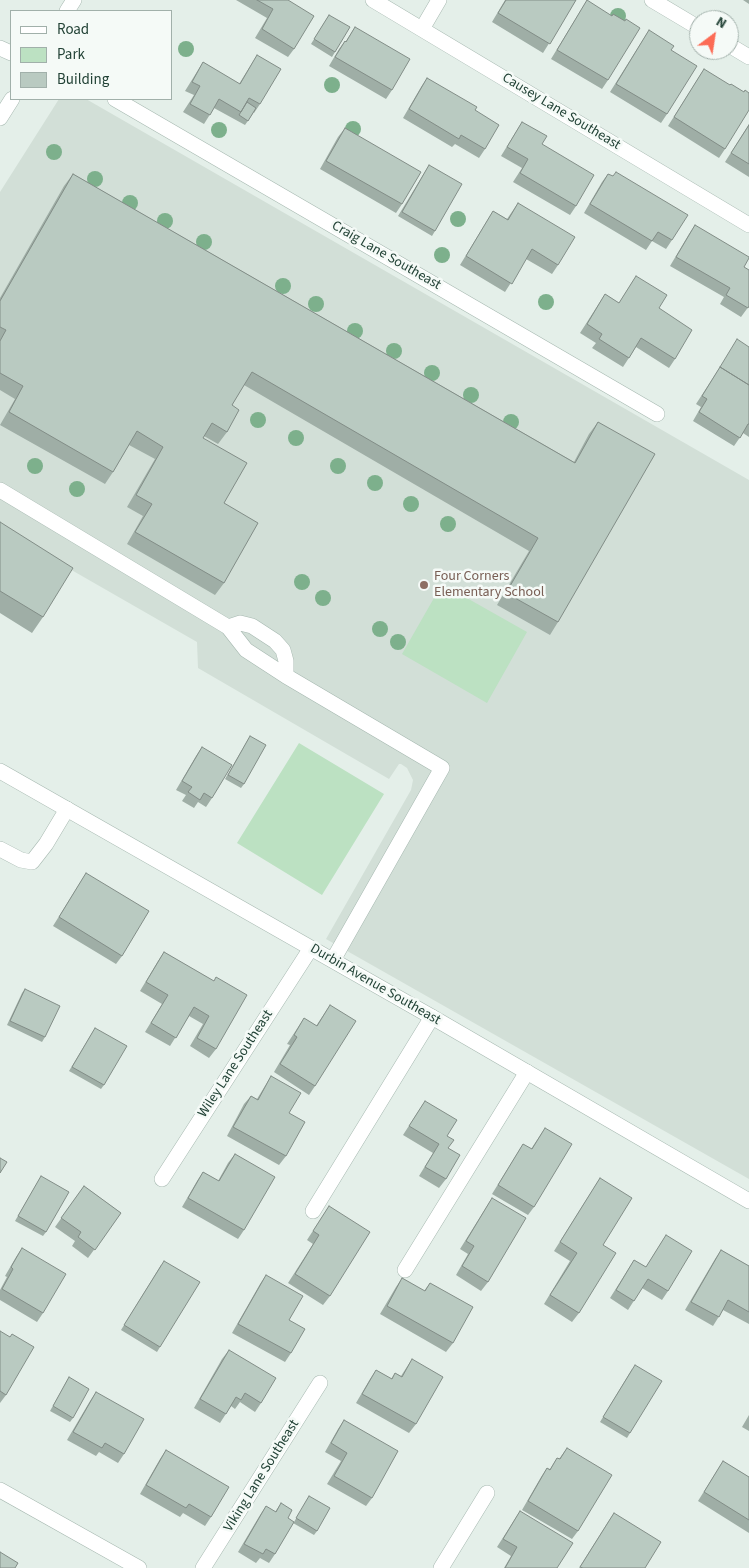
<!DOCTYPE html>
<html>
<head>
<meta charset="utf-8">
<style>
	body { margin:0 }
	#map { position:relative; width:749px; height:1568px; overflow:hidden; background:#e4efe9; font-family:"Source Sans 3",sans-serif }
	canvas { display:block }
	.legend { position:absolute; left:10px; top:10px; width:162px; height:90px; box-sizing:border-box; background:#f5faf7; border:1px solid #a1b0aa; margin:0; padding:6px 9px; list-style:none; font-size:15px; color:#224236 }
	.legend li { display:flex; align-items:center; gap:10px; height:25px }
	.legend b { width:25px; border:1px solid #a1b0aa }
	.north { position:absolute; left:689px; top:10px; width:50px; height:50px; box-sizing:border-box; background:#f5faf7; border:1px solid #a1b0aa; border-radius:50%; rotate:31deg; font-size:14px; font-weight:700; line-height:20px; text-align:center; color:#224236 }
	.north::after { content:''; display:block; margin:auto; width:18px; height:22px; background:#fc6b55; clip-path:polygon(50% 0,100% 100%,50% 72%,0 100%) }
</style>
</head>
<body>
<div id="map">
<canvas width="749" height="1568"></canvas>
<ul class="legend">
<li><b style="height:6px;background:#fff"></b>Road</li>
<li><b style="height:14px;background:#bce1c2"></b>Park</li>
<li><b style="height:14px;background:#b9cac1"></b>Building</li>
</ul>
<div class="north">N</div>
</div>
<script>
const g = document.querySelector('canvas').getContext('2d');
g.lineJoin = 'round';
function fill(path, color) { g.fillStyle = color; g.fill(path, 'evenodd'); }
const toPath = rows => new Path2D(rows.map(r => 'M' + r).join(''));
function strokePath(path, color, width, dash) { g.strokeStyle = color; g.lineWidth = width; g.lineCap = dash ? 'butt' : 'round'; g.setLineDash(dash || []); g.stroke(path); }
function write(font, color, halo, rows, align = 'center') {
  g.font = font + ' "Source Sans 3",sans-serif'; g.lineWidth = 5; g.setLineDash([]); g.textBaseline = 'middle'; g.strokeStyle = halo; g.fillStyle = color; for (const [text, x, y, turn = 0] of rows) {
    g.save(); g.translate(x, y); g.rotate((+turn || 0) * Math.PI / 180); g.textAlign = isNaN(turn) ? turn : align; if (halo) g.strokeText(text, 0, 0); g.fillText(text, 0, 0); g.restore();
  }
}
fill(toPath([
	[59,99,86,99,749,480,749,1179,326,939,411,790,413,780,407,768,401,764,399,764,389,779,198,668,197,642,0,529,0,192]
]), '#d2dfd7');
fill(toPath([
	[442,584,527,632,487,703,402,654],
	[299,743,384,794,322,895,237,843]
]), '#bce1c2');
const lane = toPath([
	[0,490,228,627,246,650,286,676,442,768,333,960],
	[228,627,240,623,252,626,275,641,283,650,286,661,286,676],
	[0,849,21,860,32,862,46,844,67,809],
	[313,1211,432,1017],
	[405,1270,527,1072]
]);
const street = toPath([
	[373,0,749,225],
	[652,0,699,28],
	[67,11,74,0],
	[422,29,439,0],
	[729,45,749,57],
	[0,48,11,53],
	[115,99,657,414],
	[0,118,12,99],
	[0,771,432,1017,749,1201],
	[162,1179,311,948],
	[0,1490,139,1568],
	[203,1568,320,1383],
	[441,1568,487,1493]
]);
strokePath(lane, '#a6b8b0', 16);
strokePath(street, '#a6b8b0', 16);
strokePath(lane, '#fff', 15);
strokePath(street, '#fff', 15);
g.fillStyle = '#7db08c';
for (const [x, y] of [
	[618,16],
	[186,49],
	[332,85],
	[353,129],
	[219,130],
	[54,152],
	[95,179],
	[130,203],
	[458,219],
	[165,221],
	[204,242],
	[442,255],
	[283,286],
	[546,302],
	[316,304],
	[355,331],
	[394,351],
	[432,373],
	[471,395],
	[258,420],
	[511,422],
	[296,438],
	[35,466],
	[338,466],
	[375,483],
	[77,489],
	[411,504],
	[448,524],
	[302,582],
	[323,598],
	[380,629],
	[398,642]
]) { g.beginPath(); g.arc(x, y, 8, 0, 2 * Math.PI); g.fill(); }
fill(toPath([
	[236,0,288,0,294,49,288,57,255,38,267,18],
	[505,0,576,0,543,53,492,22],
	[587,0,608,80,602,89,551,59],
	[743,0,749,0,749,4],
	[329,15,335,52,332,57,311,44],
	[355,27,392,90,386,99,329,66,339,49,345,41,346,41],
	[649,30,671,50,667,114,661,123,610,92],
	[257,55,260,104,254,113,254,112,245,125,214,108,204,124,183,112,194,95,185,91,203,62,239,84],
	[704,69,725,149,719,158,668,126],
	[427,78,475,110,485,149,479,158,455,144,452,147,403,118,421,87],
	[522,122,542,144,576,206,570,215,513,182,522,168,501,156],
	[749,124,749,177,725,162],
	[345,128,402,204,396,213,320,169,338,137],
	[429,165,435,231,432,236,398,216],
	[73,174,574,462,589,434,598,422,558,622,550,635,497,605,529,551,244,385,232,405,227,432,218,444,204,436,203,438,224,503,224,583,215,595,127,544,143,516,127,507,155,459,129,445,113,472,105,484,0,425,15,399,0,390,0,298,64,186],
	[608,174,672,240,666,249,652,241,646,250,584,213,602,182],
	[518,203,558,265,552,274,526,259,505,292,460,265,493,211,507,219],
	[695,225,744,267,749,306,741,317,720,304,724,297,670,266,689,234],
	[636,276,659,308,675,359,669,368,636,347,623,367,592,348,596,343,580,333,605,294,619,303],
	[749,347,749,437,743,433,734,446,693,421,701,407,696,404,720,367],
	[0,522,43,617,32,633,0,613],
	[250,736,244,784,241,788,225,779],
	[202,747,212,798,206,807,198,802,194,808,182,801,186,795,176,790,196,756],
	[86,873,122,956,116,964,53,926],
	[164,952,213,981,216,1049,209,1058,190,1046,203,1024,189,1016,170,1046,145,1032,162,1004,140,991,158,961],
	[25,989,45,1037,42,1042,7,1025,22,993],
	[330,1005,315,1086,309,1095,274,1072,290,1045,287,1044,304,1018,316,1026],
	[95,1028,104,1085,101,1089,69,1071],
	[271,1076,289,1113,286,1156,279,1165,227,1136,244,1104,251,1096,257,1099],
	[425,1101,447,1136,448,1148,446,1179,439,1188,419,1176,433,1153,403,1135],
	[545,1128,534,1207,528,1215,492,1194,523,1144,531,1149],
	[235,1154,244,1230,238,1239,182,1207,197,1181,203,1172,218,1181,228,1163],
	[41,1176,46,1232,43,1236,15,1221],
	[600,1178,603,1245,579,1313,572,1322,544,1304,570,1261,554,1251],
	[84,1186,121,1213,88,1258,72,1246,75,1241,55,1227],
	[492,1198,488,1282,481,1291,456,1275,468,1254,460,1249],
	[329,1206,330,1296,323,1305,288,1283,313,1244,307,1240],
	[666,1235,668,1291,662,1300,642,1288,628,1310,610,1298,634,1260,646,1267],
	[22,1248,43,1313,37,1322,0,1300,0,1290,7,1277,5,1276,16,1257],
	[721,1250,749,1266,749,1324,723,1310,713,1326,685,1310,715,1259],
	[161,1265,160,1347,157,1352,121,1330],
	[266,1275,289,1320,291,1353,285,1362,232,1333,260,1284],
	[402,1278,424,1291,430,1283,453,1343,446,1352,380,1314,396,1287],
	[0,1331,6,1395,0,1403],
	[229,1350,261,1403,255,1412,240,1402,235,1409,231,1406,220,1423,194,1408,222,1359],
	[412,1359,416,1424,409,1433,356,1403,370,1379,376,1370,391,1379,395,1373,401,1376],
	[632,1369,630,1433,627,1438,600,1422],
	[69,1377,73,1418,70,1422,50,1411],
	[96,1392,124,1454,118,1463,99,1452,96,1456,67,1440,90,1401],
	[749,1415,749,1431,742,1427],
	[344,1420,372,1498,366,1506,327,1484,341,1461,325,1452,338,1429],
	[567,1448,578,1531,572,1539,522,1510,541,1477,547,1468,550,1469,557,1458,559,1459],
	[166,1450,211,1517,205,1526,183,1513,180,1517,140,1494,160,1459],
	[723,1461,749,1477,749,1533,698,1501],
	[309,1496,317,1531,314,1535,293,1523,275,1554,269,1563,260,1558,256,1563,238,1552,260,1515,266,1506,275,1512,281,1503,288,1518,294,1522],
	[520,1511,557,1568,504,1568,511,1556,497,1547],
	[614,1513,645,1568,579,1568,608,1522]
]), '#9faea6');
const building = toPath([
	[257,0,288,0,314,16,294,49,262,29,273,9,257,0],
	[506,0,576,0,550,44,498,13,506,0],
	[587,0,612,16,613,14,625,21,626,19,640,28,608,80,557,50,587,0],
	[329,15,350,27,335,52,314,39,329,15],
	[355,27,410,59,392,90,335,57,345,41,346,42,355,27],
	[649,30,674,46,671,50,697,66,667,114,616,84,649,30],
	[257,55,281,69,260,104,249,98,241,112,219,99,210,115,190,104,200,86,192,82,203,62,240,84,257,55],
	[704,69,730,85,731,84,744,92,745,90,749,93,749,110,725,149,674,117,704,69],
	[427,78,477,107,475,110,499,125,485,149,461,135,459,139,409,109,427,78],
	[247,102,256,108,248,121,239,115,247,102],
	[522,122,547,136,542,144,594,175,576,206,520,173,528,159,507,147,522,122],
	[749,125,749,164,731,153,749,125],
	[345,128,421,172,402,204,326,161,345,128],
	[429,165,462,184,435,231,402,212,429,165],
	[616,172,688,215,672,240,658,232,652,241,590,204,608,174,613,176,616,172],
	[73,174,575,463,598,422,655,454,558,622,506,593,538,538,252,372,232,405,239,410,227,432,212,423,203,438,247,463,224,503,258,523,224,583,135,532,152,504,136,495,163,447,137,431,113,472,9,412,23,386,0,373,0,341,6,330,0,327,0,301,73,174],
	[518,203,575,237,558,265,532,249,512,284,466,256,493,211,508,220,518,203],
	[695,225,749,257,749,258,744,267,749,270,749,306,748,308,726,295,730,288,676,257,695,225],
	[636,276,667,295,659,308,692,330,675,359,641,338,629,358,599,339,602,334,587,324,605,294,619,303,636,276],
	[737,339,749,347,749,385,720,367,737,339],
	[720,367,749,385,749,424,748,424,740,438,699,412,707,399,702,396,720,367],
	[0,522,73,568,43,617,0,591,0,522],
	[250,736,266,745,244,784,228,775,250,736],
	[202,747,232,765,212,798,204,793,200,800,188,792,192,787,182,781,202,747],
	[86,873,149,911,122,956,59,917,86,873],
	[164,952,214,981,216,977,247,995,216,1049,197,1038,209,1016,194,1007,176,1038,151,1023,168,995,146,982,164,952],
	[25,989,60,1006,45,1037,10,1021,25,989],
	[330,1005,356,1021,315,1086,280,1064,297,1037,294,1035,304,1018,317,1026,330,1005],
	[95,1028,127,1046,104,1085,72,1067,95,1028],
	[271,1076,301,1093,289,1113,305,1122,286,1156,233,1127,251,1096,258,1100,271,1076],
	[425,1101,457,1120,447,1136,454,1140,448,1148,460,1155,446,1179,425,1167,439,1144,409,1126,425,1101],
	[545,1128,572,1144,534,1207,498,1185,523,1144,532,1149,545,1128],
	[235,1154,275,1177,244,1230,188,1198,203,1172,219,1181,235,1154],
	[0,1158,7,1162,0,1173,0,1158],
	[41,1176,69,1192,46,1232,18,1216,41,1176],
	[600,1178,632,1198,603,1245,616,1253,579,1313,550,1295,577,1253,560,1242,600,1178],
	[84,1186,121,1213,95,1250,78,1237,81,1232,61,1218,84,1186],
	[492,1198,526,1218,488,1282,462,1266,474,1246,466,1241,492,1198],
	[329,1206,370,1232,330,1296,295,1274,319,1235,313,1231,329,1206],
	[666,1235,692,1251,668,1291,648,1279,634,1301,616,1290,634,1260,646,1267,666,1235],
	[22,1248,66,1274,43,1313,2,1289,13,1269,11,1267,22,1248],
	[721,1250,749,1266,749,1312,728,1300,719,1317,691,1302,721,1250],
	[164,1261,200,1282,160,1347,124,1325,164,1261],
	[266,1275,303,1296,289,1320,305,1329,291,1353,238,1324,266,1275],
	[402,1278,425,1291,430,1283,473,1307,453,1343,387,1306,402,1278],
	[0,1331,10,1337,12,1334,34,1347,6,1395,0,1391,0,1331],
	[229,1350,276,1378,261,1403,245,1393,241,1400,236,1397,226,1414,200,1399,229,1350],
	[412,1359,443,1377,416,1424,362,1394,376,1370,392,1379,395,1373,402,1377,412,1359],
	[635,1365,662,1381,630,1433,603,1417,635,1365],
	[69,1377,89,1389,73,1418,53,1406,69,1377],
	[96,1392,144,1419,124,1454,105,1443,102,1448,73,1432,96,1392],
	[344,1420,398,1451,372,1498,334,1476,347,1453,331,1443,344,1420],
	[567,1448,612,1475,578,1531,528,1501,547,1468,550,1470,557,1458,560,1459,567,1448],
	[166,1450,229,1487,211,1517,189,1504,186,1508,146,1485,166,1450],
	[723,1461,749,1477,749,1520,704,1492,723,1461],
	[309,1496,330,1508,317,1531,296,1518,309,1496],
	[281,1503,292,1510,288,1518,294,1522,275,1554,266,1549,263,1554,244,1544,266,1506,276,1512,281,1503],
	[520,1511,573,1543,557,1568,505,1568,517,1547,503,1539,520,1511],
	[614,1513,661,1542,645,1568,583,1568,580,1567,614,1513],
	[0,1552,18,1563,15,1568,0,1568,0,1552]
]);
fill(building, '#b9cac1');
strokePath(building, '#828d87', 1);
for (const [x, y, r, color] of [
	[424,585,5,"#8d6e63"]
]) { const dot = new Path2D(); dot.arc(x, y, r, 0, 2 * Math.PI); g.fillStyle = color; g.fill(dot); strokePath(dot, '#f5faf7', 2); }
write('14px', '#224236', '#f5faf7', [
	["Causey Lane Southeast",561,112,31],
	["Craig Lane Southeast",386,256,30],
	["Durbin Avenue Southeast",375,985,30],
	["Wiley Lane Southeast",236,1064,-57],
	["Viking Lane Southeast",262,1476,-58]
]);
write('14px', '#785e54', '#f5faf7', [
	["Four Corners",434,577],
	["Elementary School",434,593]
], 'left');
</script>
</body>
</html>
